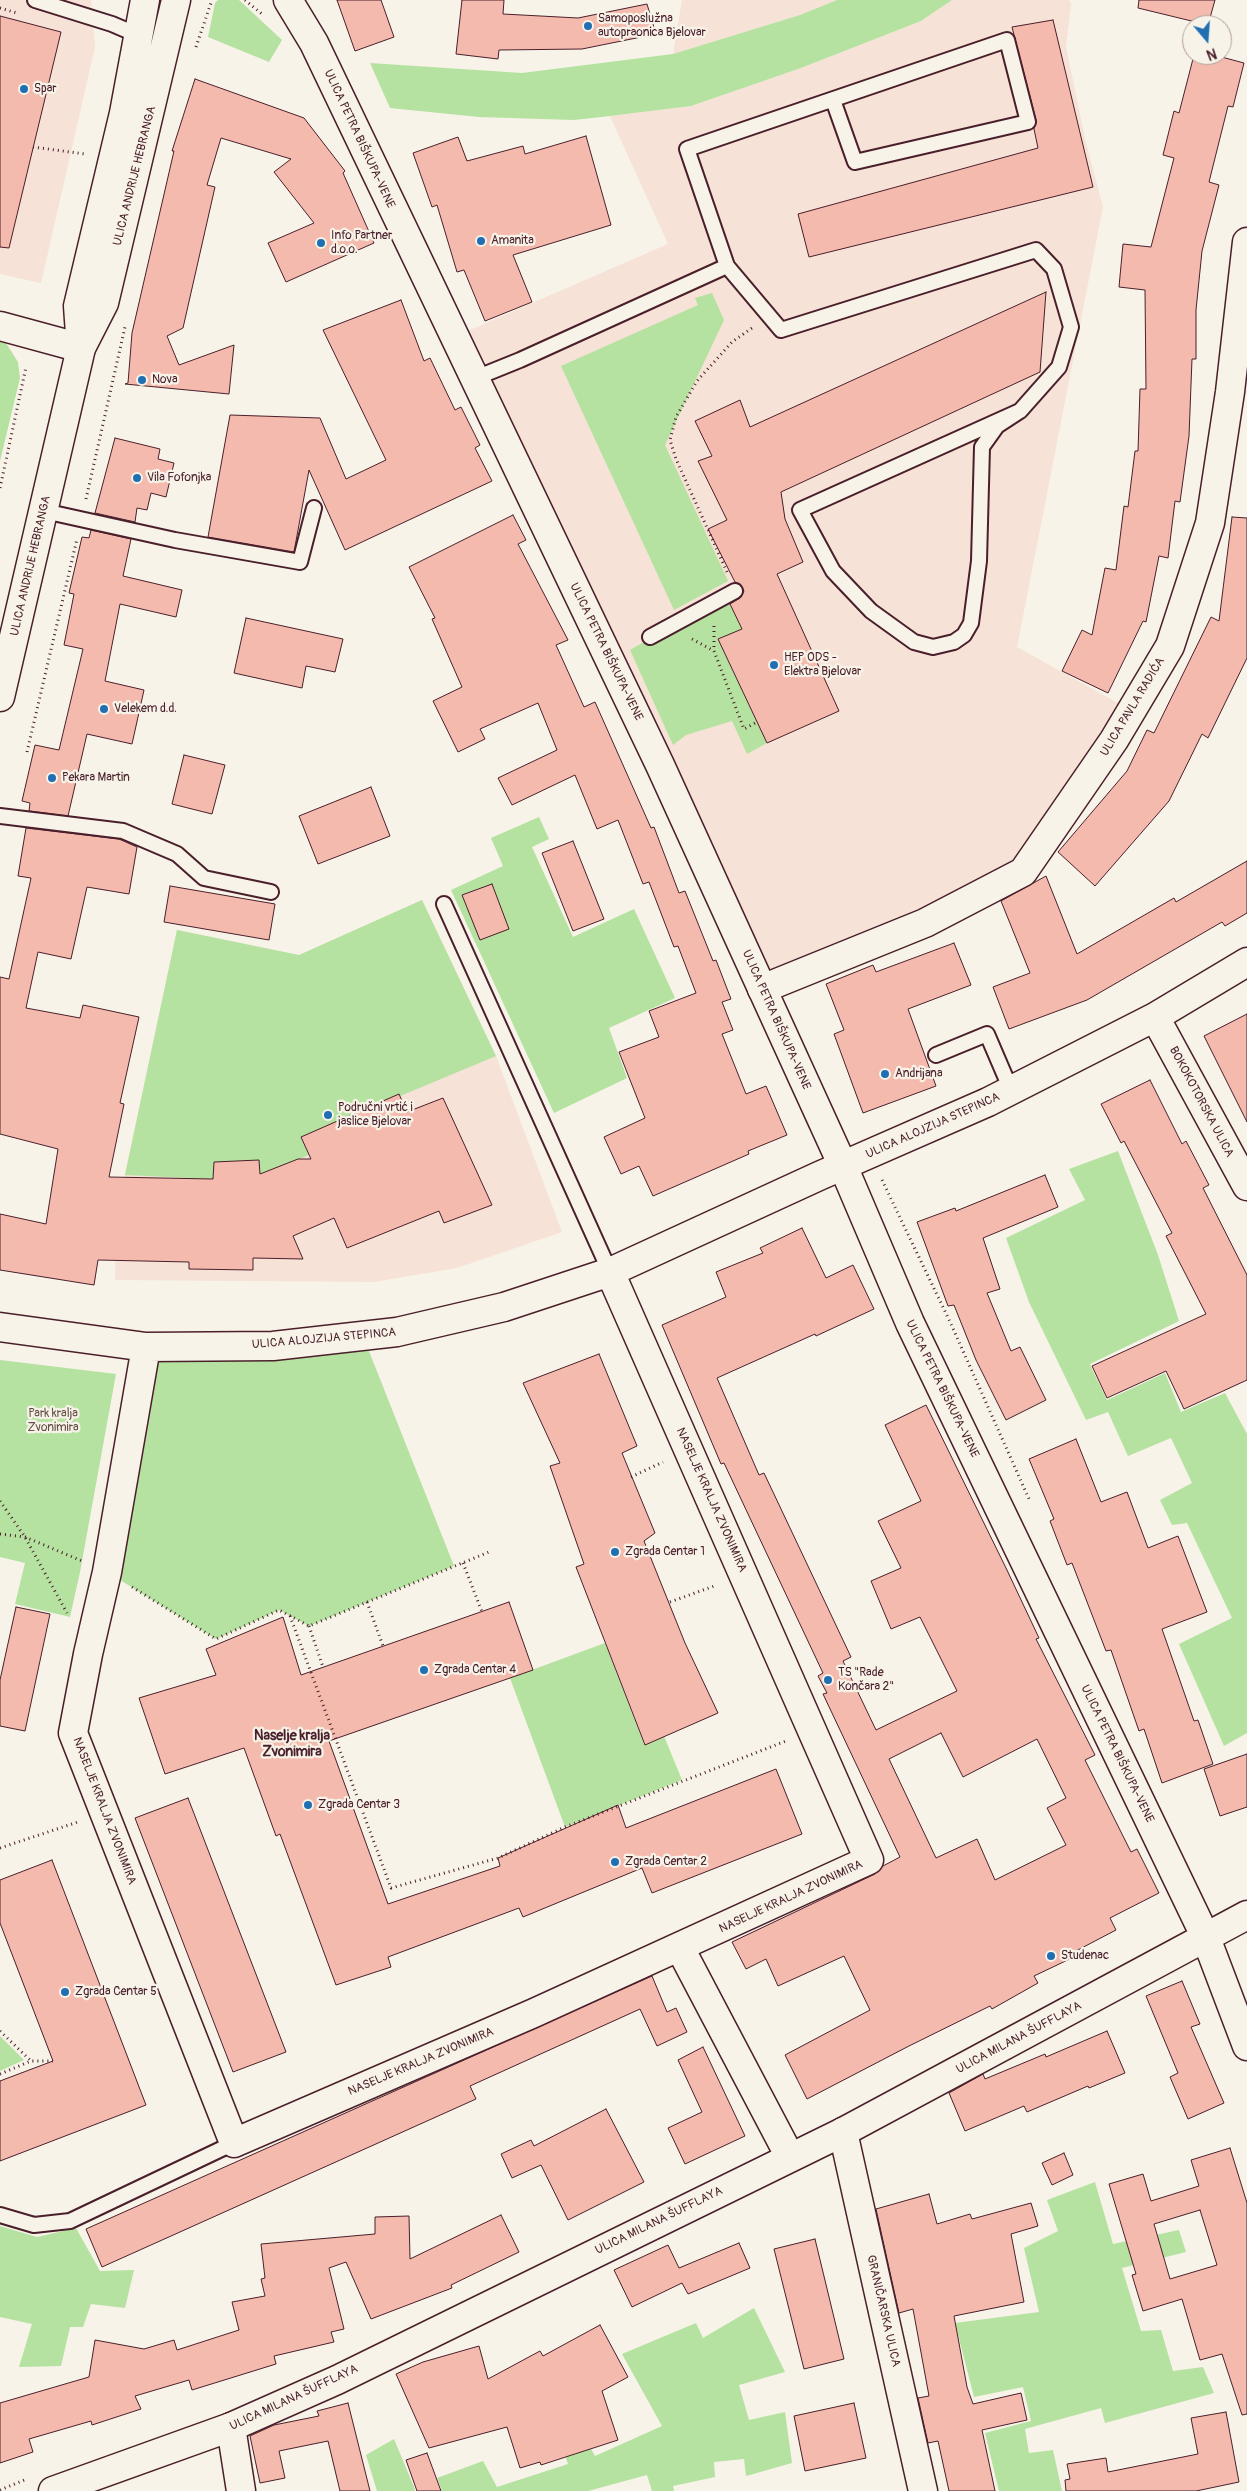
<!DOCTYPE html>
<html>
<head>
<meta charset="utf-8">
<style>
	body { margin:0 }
	#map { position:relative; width:1247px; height:2491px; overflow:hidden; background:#f7f3e8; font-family:Pangolin,sans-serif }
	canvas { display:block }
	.north { position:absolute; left:1182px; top:15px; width:50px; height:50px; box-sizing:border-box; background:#f7f3e8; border:1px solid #b29e9c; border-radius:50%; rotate:162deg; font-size:14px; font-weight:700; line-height:20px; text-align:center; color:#4a1f2b }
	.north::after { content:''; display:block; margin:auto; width:18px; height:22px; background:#1f6fb2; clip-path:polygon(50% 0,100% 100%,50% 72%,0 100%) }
</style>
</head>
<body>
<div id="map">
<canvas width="1247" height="2491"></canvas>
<div class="north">N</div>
</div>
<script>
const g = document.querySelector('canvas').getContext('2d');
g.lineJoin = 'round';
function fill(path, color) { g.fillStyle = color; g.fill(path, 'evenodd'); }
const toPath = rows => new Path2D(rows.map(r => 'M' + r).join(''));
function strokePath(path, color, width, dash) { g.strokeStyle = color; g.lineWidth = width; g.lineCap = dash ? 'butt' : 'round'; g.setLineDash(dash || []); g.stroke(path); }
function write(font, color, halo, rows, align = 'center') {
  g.font = font + ' Pangolin,sans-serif'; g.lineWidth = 4.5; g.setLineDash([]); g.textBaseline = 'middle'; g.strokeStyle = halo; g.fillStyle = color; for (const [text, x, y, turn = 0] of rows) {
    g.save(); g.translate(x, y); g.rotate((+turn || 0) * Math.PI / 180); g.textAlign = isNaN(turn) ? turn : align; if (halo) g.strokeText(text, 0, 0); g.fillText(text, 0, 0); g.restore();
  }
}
fill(toPath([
	[0,0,91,0,95,47,41,283,0,274],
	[682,0,837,0,800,15,673,54],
	[952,0,1069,0,1071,4,1066,47,1086,143,1103,207,1017,647,1132,711,1023,872,762,989,454,337,668,244,610,116,691,106,801,68,921,21],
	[422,900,496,1056,562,1232,457,1268,374,1282,115,1280,117,1211,177,930,299,955]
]), '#f6e2d6');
fill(toPath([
	[218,0,239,0,282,40,269,62,208,37,215,3],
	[837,0,952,0,921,21,801,68,691,106,610,116,574,120,479,117,390,108,370,63,522,73,673,54,800,15],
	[712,293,724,320,665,445,728,581,674,610,561,366,698,305,695,298],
	[0,341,6,343,18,362,20,378,0,461],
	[726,595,742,629,718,639,767,743,747,754,732,721,686,735,673,745,630,650],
	[539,817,549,839,532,847,573,937,634,909,675,998,609,1028,627,1078,554,1113,451,890,503,866,491,838],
	[422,900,496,1056,302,1137,309,1155,260,1174,258,1161,214,1162,213,1179,125,1175,177,930,299,955],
	[1118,1151,1158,1255,1179,1321,1090,1364,1091,1367,1107,1400,1165,1373,1181,1412,1225,1393,1247,1434,1247,1733,1224,1746,1179,1644,1232,1618,1187,1523,1172,1525,1160,1500,1192,1483,1171,1438,1128,1456,1108,1412,1086,1420,1029,1302,1006,1238,1085,1200,1069,1169],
	[363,1336,454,1566,309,1626,279,1610,216,1639,107,1572,146,1347],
	[0,1360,116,1374,80,1572,70,1617,15,1604,25,1563,0,1557],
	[605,1643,644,1744,664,1736,682,1780,565,1827,510,1678],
	[0,2036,24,2060,0,2071],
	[1095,2182,1113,2244,1179,2230,1186,2252,1122,2268,1141,2331,1161,2330,1173,2371,1203,2367,1214,2393,1105,2423,1101,2408,1025,2429,1029,2453,1053,2450,1062,2491,999,2491,985,2433,1031,2421,1023,2387,974,2397,955,2323,1039,2312,1024,2248,1058,2231,1047,2200],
	[0,2226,37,2237,76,2228,100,2271,134,2270,125,2308,91,2304,83,2327,70,2327,61,2366,19,2367,32,2324,0,2317],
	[754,2308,785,2372,739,2385,749,2420,785,2412,792,2463,746,2476,744,2459,714,2462,715,2477,673,2486,674,2491,652,2491,647,2475,588,2491,442,2491,437,2478,483,2461,497,2487,568,2464,559,2438,580,2429,595,2456,662,2426,622,2354,696,2323,703,2338],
	[394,2439,414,2487,415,2491,377,2491,366,2455]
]), '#b5e2a0');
const building = toPath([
	[337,0,381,0,394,37,355,51,337,0],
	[462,0,504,0,503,14,578,18,647,4,656,34,582,49,499,50,498,59,456,54,462,0],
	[1139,0,1215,0,1208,25,1138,8,1139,0],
	[0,16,61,32,9,248,0,247,0,16],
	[1053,20,1093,187,809,257,798,214,1038,148,1034,129,1036,120,1012,27,1053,20],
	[1194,55,1214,55,1244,63,1233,107,1228,106,1209,182,1219,185,1202,251,1196,310,1196,359,1192,359,1189,436,1180,502,1175,501,1168,558,1159,556,1146,622,1143,621,1108,693,1062,671,1082,630,1092,635,1105,568,1116,570,1124,506,1128,507,1135,451,1138,451,1140,389,1146,389,1145,290,1119,287,1123,244,1151,247,1174,158,1163,155,1174,111,1179,113,1194,55],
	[195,79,304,118,345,171,343,173,374,243,286,282,268,243,314,223,274,172,291,159,221,138,207,185,215,187,183,328,167,336,179,365,234,345,229,394,125,384,128,383,132,333,174,151,172,151,195,79],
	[586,136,611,225,513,255,532,302,485,321,464,270,457,272,437,205,432,207,413,153,458,137,467,161,523,146,525,154,586,136],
	[1046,292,1040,372,781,492,785,519,803,562,777,574,839,711,767,743,718,639,742,629,730,604,740,598,744,591,740,584,735,582,708,529,727,520,698,461,712,456,695,421,740,400,750,427,1046,292],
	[401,300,424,361,430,358,455,410,461,407,480,445,475,448,492,481,345,550,309,470,294,552,208,537,230,415,320,418,346,479,386,460,323,330,401,300],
	[115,438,160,449,158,459,174,463,166,497,151,493,147,510,137,508,135,522,95,513,115,438],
	[513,515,526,540,518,544,568,640,556,645,584,707,595,702,651,828,654,827,679,893,685,891,713,961,716,960,731,999,722,1002,733,1030,722,1034,746,1094,766,1086,787,1135,748,1151,749,1154,653,1196,639,1166,621,1174,604,1137,645,1118,619,1052,659,1037,649,1011,696,993,678,946,674,947,649,882,643,884,618,820,597,829,575,775,512,805,498,778,557,750,538,703,480,729,485,739,458,752,433,701,462,687,432,619,435,618,409,567,513,515],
	[1232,517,1247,518,1247,658,1208,738,1202,734,1169,801,1095,886,1058,852,1127,771,1147,730,1154,733,1211,617,1219,621,1232,517],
	[91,530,131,539,123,576,182,590,176,617,120,604,105,681,144,690,132,744,87,734,68,816,29,811,30,803,22,801,35,745,59,750,83,649,64,645,74,594,69,593,82,537,89,538,91,530],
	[246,618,343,639,335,672,306,666,302,688,234,673,246,618],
	[184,755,225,765,212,814,172,804,184,755],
	[371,787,390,836,318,864,299,816,371,787],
	[26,828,119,839,137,847,129,894,87,887,71,959,38,952,26,1008,80,1018,83,1005,139,1017,120,1103,124,1104,109,1177,213,1179,214,1162,259,1160,260,1174,298,1159,311,1159,301,1137,399,1094,407,1112,443,1098,492,1205,444,1223,439,1211,347,1248,334,1218,293,1236,303,1259,253,1258,253,1270,189,1269,189,1262,98,1260,94,1285,0,1270,0,1214,46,1224,58,1149,0,1134,0,977,9,979,31,878,18,876,26,828],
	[573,841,604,919,573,931,542,853,573,841],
	[1247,861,1247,913,1225,926,1222,922,1087,1000,1009,1029,993,987,1030,973,1001,901,1046,876,1077,954,1174,898,1176,902,1247,861],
	[492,884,509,929,480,940,462,895,492,884],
	[170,886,275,904,269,940,164,922,170,886],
	[954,943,971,985,908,1009,936,1086,863,1113,834,1034,844,1030,826,984,873,965,876,972,954,943],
	[1247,1014,1247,1122,1204,1036,1247,1014],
	[1150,1080,1182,1144,1186,1141,1209,1185,1203,1188,1247,1275,1247,1380,1184,1409,1166,1371,1107,1398,1092,1366,1206,1314,1166,1236,1172,1233,1124,1141,1121,1143,1101,1104,1150,1080],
	[1045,1175,1058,1207,983,1238,1000,1289,987,1293,1011,1351,1020,1347,1046,1400,1006,1420,976,1360,954,1305,948,1306,917,1222,955,1208,956,1211,1045,1175],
	[802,1228,826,1278,853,1265,874,1309,816,1336,815,1334,717,1378,759,1475,764,1473,851,1657,843,1661,876,1730,957,1691,920,1617,891,1629,871,1581,901,1568,878,1521,921,1501,885,1425,926,1405,1006,1568,1039,1638,1036,1639,1095,1755,1085,1760,1131,1852,1137,1849,1159,1893,1110,1918,1116,1930,1074,1952,1076,1956,1034,1976,1038,1983,992,2009,990,2006,909,2046,807,2099,785,2055,870,2010,844,1956,778,1986,766,1959,746,1969,732,1942,875,1874,883,1866,900,1857,823,1694,827,1693,818,1676,823,1673,724,1463,721,1464,662,1325,726,1297,716,1272,763,1253,760,1248,802,1228],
	[941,1733,963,1777,1037,1739,1066,1798,1047,1808,1066,1845,995,1880,977,1839,936,1858,889,1759,941,1733],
	[599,1354,637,1446,622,1453,655,1533,644,1541,685,1643,718,1713,645,1745,576,1567,584,1564,550,1466,560,1463,523,1383,599,1354],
	[1076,1439,1101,1502,1127,1492,1148,1548,1178,1536,1207,1612,1162,1629,1194,1721,1198,1720,1213,1764,1162,1783,1144,1729,1139,1731,1111,1650,1106,1651,1072,1563,1067,1565,1050,1521,1054,1519,1029,1459,1076,1439],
	[509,1602,533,1670,329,1741,388,1904,500,1866,498,1858,618,1805,626,1828,776,1769,802,1834,652,1893,642,1868,523,1917,519,1908,388,1957,391,1967,336,1985,280,1834,276,1836,244,1748,165,1774,139,1698,216,1675,206,1649,283,1617,301,1675,509,1602],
	[16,1607,50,1614,25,1731,0,1726,0,1680,16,1607],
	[1247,1754,1247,1807,1220,1816,1204,1769,1247,1754],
	[188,1798,286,2052,233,2072,135,1818,188,1798],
	[52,1860,146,2105,0,2161,0,2081,53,2061,0,1923,0,1880,52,1860],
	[652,1976,667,2012,676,2008,687,2032,657,2046,640,2009,470,2086,476,2099,102,2267,86,2229,652,1976],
	[1182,1981,1200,2024,1191,2027,1224,2103,1188,2119,1170,2077,1178,2073,1146,1996,1182,1981],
	[1107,2031,1125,2073,1089,2088,1088,2086,1027,2112,1024,2106,965,2131,949,2093,983,2074,985,2079,1045,2054,1046,2057,1107,2031],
	[703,2047,745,2136,685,2164,668,2128,702,2112,678,2060,703,2047],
	[606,2109,644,2182,568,2220,541,2165,512,2178,501,2154,531,2140,534,2146,606,2109],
	[1230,2148,1247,2203,1247,2414,1242,2415,1222,2354,1200,2360,1182,2299,1143,2311,1132,2275,1136,2274,1109,2184,1143,2174,1151,2201,1199,2186,1191,2160,1230,2148],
	[1200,2210,1217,2265,1170,2279,1154,2224,1200,2210],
	[1064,2153,1073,2175,1052,2185,1042,2163,1064,2153],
	[929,2194,937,2224,970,2214,972,2219,1031,2203,1038,2226,1011,2234,1024,2302,954,2316,967,2387,973,2404,1021,2393,1027,2420,982,2430,995,2491,949,2491,938,2441,928,2443,918,2398,929,2396,913,2309,899,2313,876,2209,929,2194],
	[501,2215,519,2252,451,2285,452,2288,371,2319,346,2262,329,2268,344,2329,331,2332,334,2342,274,2356,276,2364,192,2390,189,2380,135,2396,141,2409,92,2425,91,2421,29,2439,33,2452,0,2463,0,2403,89,2377,95,2340,144,2349,174,2340,177,2350,239,2330,232,2302,265,2296,261,2279,265,2278,261,2244,375,2234,375,2217,409,2216,410,2259,501,2215],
	[815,2239,844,2359,804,2369,774,2249,815,2239],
	[739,2243,750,2268,688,2294,682,2283,632,2307,614,2270,668,2245,679,2268,739,2243],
	[600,2325,628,2377,602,2391,618,2440,541,2465,540,2462,520,2468,507,2427,429,2448,396,2374,423,2362,479,2346,488,2379,540,2351,543,2356,600,2325],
	[348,2403,370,2491,340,2491,328,2441,279,2451,285,2478,260,2483,250,2436,274,2425,319,2416,317,2411,348,2403],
	[854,2403,866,2458,805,2471,794,2416,854,2403],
	[1226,2412,1239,2482,1196,2491,1066,2491,1065,2480,1070,2479,1067,2464,1106,2458,1108,2472,1198,2454,1191,2418,1226,2412],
	[427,2453,441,2491,417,2491,406,2460,427,2453]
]);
fill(building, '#f4baad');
strokePath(building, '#4a1f2b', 1);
const lane = toPath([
	[35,0,112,24,140,36],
	[727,266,687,149,1007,40,1028,122,855,162,833,100],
	[473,379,520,360,727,266,781,330,1036,250,1054,269,1071,327,1059,367,1020,411,997,426,982,447,979,561,971,623,964,635,954,642,933,647,914,642,871,611,833,571,800,510,1020,411],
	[44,511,175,540,300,562,314,508],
	[650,637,735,591],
	[0,816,123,831,177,854,204,878,271,892],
	[444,904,610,1272],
	[936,1055,987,1034,1011,1090],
	[0,2215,34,2225,70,2221,234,2143]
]);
const street = toPath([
	[0,326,81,348],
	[762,989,925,923,1023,872,1114,740,1170,646,1210,523,1230,392,1247,242],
	[1155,1017,1247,1186],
	[0,1327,146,1347,273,1346,397,1332,504,1307,610,1272,819,1176,988,1102,1155,1017,1247,962],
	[146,1347,107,1572,88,1654,73,1733,234,2143,534,2013,869,1860,610,1272],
	[680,1948,790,2157],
	[843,2132,923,2491],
	[231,2427,241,2491]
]);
const secondary = toPath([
	[288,0,314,43,660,765,843,1166,910,1323,1206,1938,1247,2046],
	[81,348,78,306,124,113,145,0],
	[0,697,81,348,104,303,176,0],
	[53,2491,231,2427,337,2380,843,2132,1247,1915]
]);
strokePath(lane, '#4a1f2b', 18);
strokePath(street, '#4a1f2b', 31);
strokePath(secondary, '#4a1f2b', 31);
strokePath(toPath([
	[245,0,262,14],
	[0,8,17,13],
	[196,47,212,0],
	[33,147,85,154],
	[0,488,26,367],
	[86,499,125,327],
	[727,572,676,459,670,440,676,417,697,381,732,342,752,328],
	[714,626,714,651,744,729,757,722],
	[692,639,714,651],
	[27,752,77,539],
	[882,1180,951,1324,1029,1499],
	[631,1477,663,1462],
	[0,1501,25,1537,67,1613],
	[0,1534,25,1537,82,1561],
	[463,1563,482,1612],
	[132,1587,216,1639,279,1610,309,1626,489,1552],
	[367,1602,383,1646],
	[670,1602,717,1585],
	[290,1616,391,1888,498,1858,565,1827,786,1741],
	[309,1626,323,1667],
	[0,1848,78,1822],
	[0,2031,31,2061],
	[0,2074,31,2061,53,2061],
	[0,2490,27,2479]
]), '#4a1f2b', 3, [1, 4]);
strokePath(lane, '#f7f3e8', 14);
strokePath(street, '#f7f3e8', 28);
strokePath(secondary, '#f7f3e8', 28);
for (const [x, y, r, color] of [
	[588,26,5,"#1f6fb2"],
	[24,89,5,"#1f6fb2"],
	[481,241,5,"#1f6fb2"],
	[321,243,5,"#1f6fb2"],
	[142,380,5,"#1f6fb2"],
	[137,478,5,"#1f6fb2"],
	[774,665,5,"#1f6fb2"],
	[104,709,5,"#1f6fb2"],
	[52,778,5,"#1f6fb2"],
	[885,1074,5,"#1f6fb2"],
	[328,1115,5,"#1f6fb2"],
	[615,1552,5,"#1f6fb2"],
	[424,1670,5,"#1f6fb2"],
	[828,1680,5,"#1f6fb2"],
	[308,1805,5,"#1f6fb2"],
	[615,1862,5,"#1f6fb2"],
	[1051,1956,5,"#1f6fb2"],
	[65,1992,5,"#1f6fb2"]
]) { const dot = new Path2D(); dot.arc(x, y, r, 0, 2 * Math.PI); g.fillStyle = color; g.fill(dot); strokePath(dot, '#f7f3e8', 2); }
write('12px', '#4a1f2b', '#f7f3e8', [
	["Samoposlužna",598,19],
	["autopraonica Bjelovar",598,33],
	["Spar",34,89],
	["Info Partner",331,236],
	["d.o.o.",331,250],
	["Amanita",491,241],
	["Nova",152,380],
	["Vila Fofonjka",147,478],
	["HEP ODS -",784,658],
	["Elektra Bjelovar",784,672],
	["Velekem d.d.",114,709],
	["Pekara Martin",62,778],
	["Andrijana",895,1074],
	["Područni vrtić i",338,1108],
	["jaslice Bjelovar",338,1122],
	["Zgrada Centar 1",625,1552],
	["Zgrada Centar 4",434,1670],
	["TS \"Rade",838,1673],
	["Končara 2\"",838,1687],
	["Zgrada Centar 3",318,1805],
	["Zgrada Centar 2",625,1862],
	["Studenac",1061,1956],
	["Zgrada Centar 5",75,1992]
], 'left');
write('12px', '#4a1f2b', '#f7f3e8', [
	["ULICA PETRA BIŠKUPA-VENE",359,139,65],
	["ULICA ANDRIJE HEBRANGA",135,176,-76],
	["ULICA ANDRIJE HEBRANGA",31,566,-77],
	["ULICA PETRA BIŠKUPA-VENE",606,652,64],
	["ULICA PAVLA RADIĆA",1133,707,-59],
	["ULICA PETRA BIŠKUPA-VENE",776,1020,66],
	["BOKOKOTORSKA ULICA",1201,1102,62],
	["ULICA ALOJZIJA STEPINCA",933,1126,-24],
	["ULICA ALOJZIJA STEPINCA",324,1339,-5],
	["ULICA PETRA BIŠKUPA-VENE",942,1389,64],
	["NASELJE KRALJA ZVONIMIRA",711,1500,66],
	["ULICA PETRA BIŠKUPA-VENE",1117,1754,64],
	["NASELJE KRALJA ZVONIMIRA",104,1811,69],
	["NASELJE KRALJA ZVONIMIRA",791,1897,-25],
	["ULICA MILANA ŠUFFLAYA",1019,2038,-28],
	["NASELJE KRALJA ZVONIMIRA",421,2062,-23],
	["ULICA MILANA ŠUFFLAYA",659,2221,-26],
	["GRANIČARSKA ULICA",883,2311,77],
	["ULICA MILANA ŠUFFLAYA",294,2398,-25]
]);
write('12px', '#655048', '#f7f3e8', [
	["Park kralja",53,1414],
	["Zvonimira",53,1428]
]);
write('bold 14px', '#4a1f2b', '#f7f3e8', [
	["Naselje kralja",292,1736],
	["Zvonimira",292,1752]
]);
</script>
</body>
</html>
